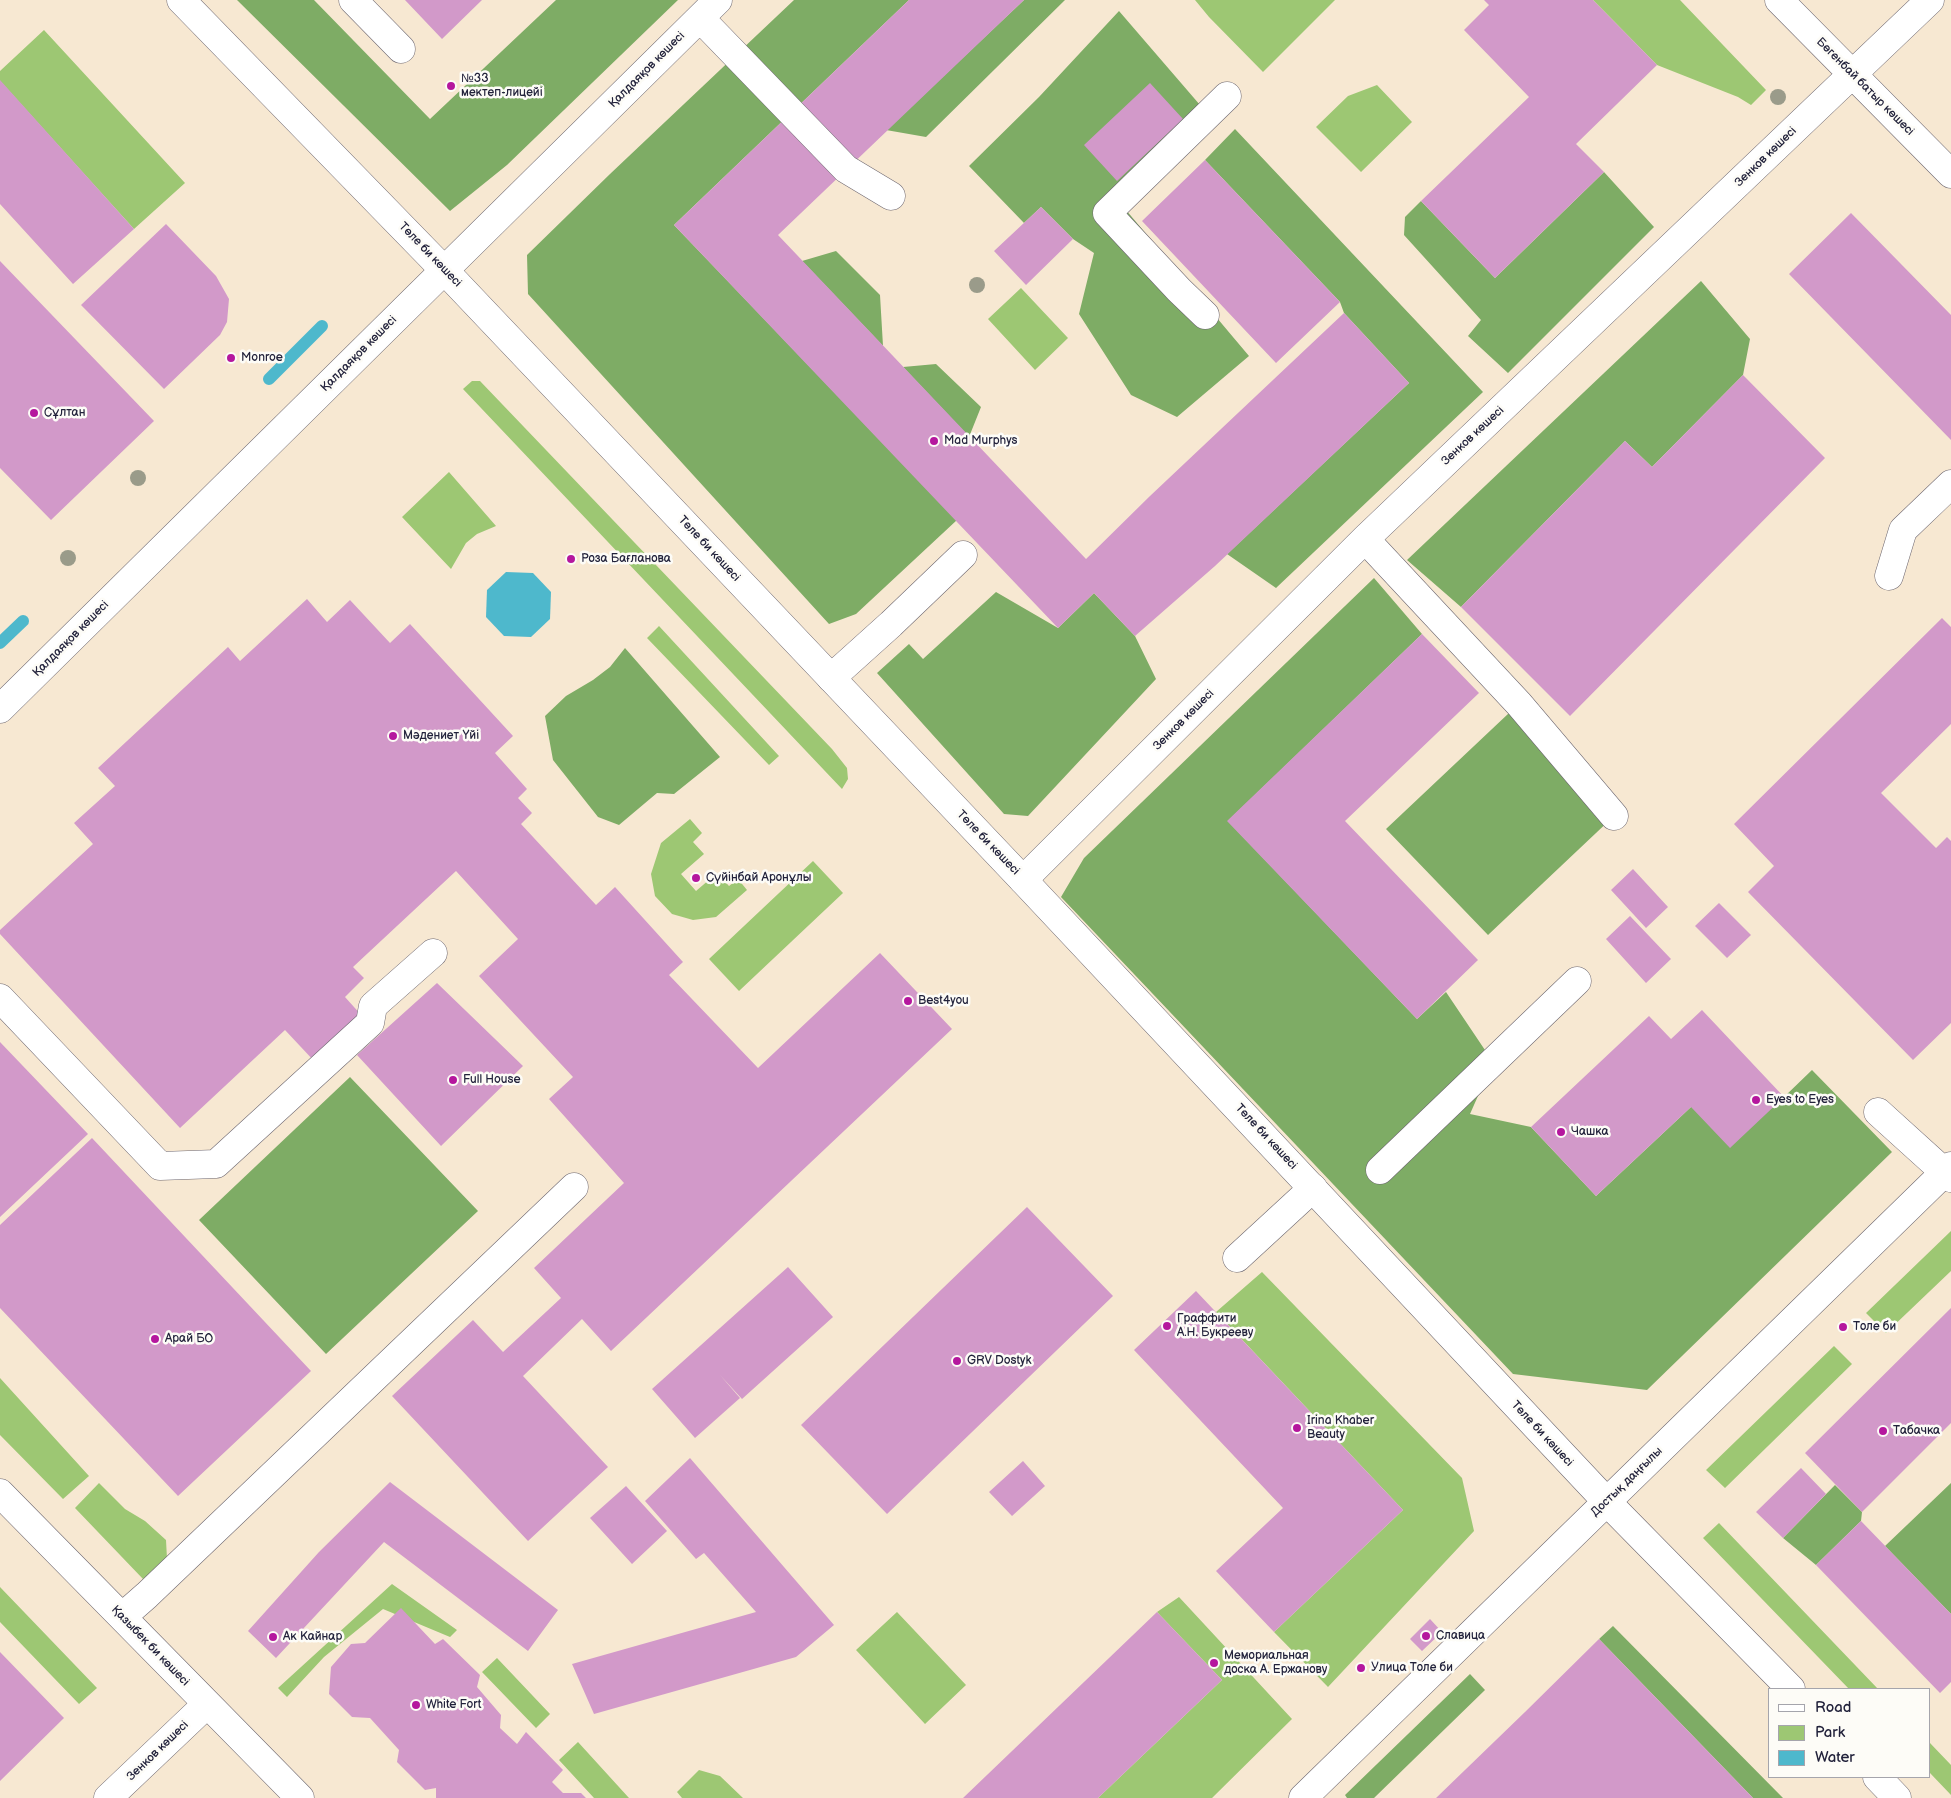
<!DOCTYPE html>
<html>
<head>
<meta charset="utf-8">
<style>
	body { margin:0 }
	#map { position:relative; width:1951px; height:1798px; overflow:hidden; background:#f7e8d2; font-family:"Balsamiq Sans",sans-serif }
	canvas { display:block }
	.legend { position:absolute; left:1768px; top:1688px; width:162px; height:90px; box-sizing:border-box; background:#fdfcf7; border:1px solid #a5a5ac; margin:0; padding:6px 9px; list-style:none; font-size:15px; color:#22223b }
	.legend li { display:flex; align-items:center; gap:10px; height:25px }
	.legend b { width:25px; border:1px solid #a5a5ac }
</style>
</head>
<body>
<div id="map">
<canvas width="1951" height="1798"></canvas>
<ul class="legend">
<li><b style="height:6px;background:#fff"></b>Road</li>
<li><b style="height:14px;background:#9dc773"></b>Park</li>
<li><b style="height:14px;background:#4eb8cc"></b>Water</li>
</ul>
</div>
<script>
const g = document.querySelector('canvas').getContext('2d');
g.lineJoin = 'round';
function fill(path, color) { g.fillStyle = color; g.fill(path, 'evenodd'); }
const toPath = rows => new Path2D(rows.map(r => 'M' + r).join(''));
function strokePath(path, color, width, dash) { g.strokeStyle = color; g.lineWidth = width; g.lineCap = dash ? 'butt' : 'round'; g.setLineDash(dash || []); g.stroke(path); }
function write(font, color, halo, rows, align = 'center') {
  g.font = font + ' "Balsamiq Sans",sans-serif'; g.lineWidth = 5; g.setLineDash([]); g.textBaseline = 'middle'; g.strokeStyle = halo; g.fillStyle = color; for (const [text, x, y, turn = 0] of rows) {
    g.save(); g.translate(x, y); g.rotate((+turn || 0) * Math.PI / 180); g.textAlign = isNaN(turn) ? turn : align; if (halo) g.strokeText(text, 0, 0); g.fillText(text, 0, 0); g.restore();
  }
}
fill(toPath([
	[1195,0,1335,0,1263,72,1209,17],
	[1593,0,1680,0,1766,90,1751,105,1738,97,1657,65],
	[44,30,185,183,134,229,0,81,0,71],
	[1377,85,1412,122,1361,172,1316,127,1348,96],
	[1021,288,1068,338,1035,370,988,319],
	[472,381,480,381,832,749,847,768,848,779,842,789,463,389],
	[449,472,496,526,477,534,466,543,451,569,402,517],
	[659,626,779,756,769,765,647,638],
	[690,819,702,833,693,842,704,854,681,874,696,891,717,873,729,886,738,879,747,890,716,917,693,920,672,914,655,896,651,874,661,843],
	[813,861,843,893,739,991,709,959],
	[1951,1231,1951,1271,1886,1333,1866,1313],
	[1262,1272,1462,1478,1474,1531,1328,1687,1274,1632,1403,1510,1216,1312],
	[1834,1346,1852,1364,1725,1488,1706,1470],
	[0,1378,89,1476,63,1499,0,1435],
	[99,1483,125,1509,145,1521,166,1540,167,1559,143,1579,75,1508],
	[1719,1523,1878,1689,1849,1689,1703,1538],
	[392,1584,457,1630,450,1637,383,1609,324,1657,287,1697,278,1688],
	[0,1587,97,1688,79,1704,0,1622],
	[1179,1597,1292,1719,1212,1798,1098,1798,1222,1680,1157,1612],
	[897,1612,966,1685,925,1724,856,1650],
	[497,1658,550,1714,536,1728,482,1672],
	[578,1742,629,1798,594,1798,559,1760],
	[1930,1743,1951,1765,1951,1795,1930,1773],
	[699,1770,720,1776,743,1798,682,1798,677,1792]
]), '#9dc773');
fill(toPath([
	[237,0,314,0,430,119,556,0,678,0,507,165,450,211],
	[794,0,909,0,674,225,957,520,856,614,829,624,528,294,527,255,610,174],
	[1024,0,1065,0,926,137,886,130],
	[1119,11,1200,105,1126,210,1249,356,1177,417,1131,395,1079,314,1094,253,1073,239,1041,207,1024,223,969,166,1039,97],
	[1235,129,1483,392,1276,588,1227,554,1409,383,1344,313,1340,302,1205,160],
	[1604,172,1654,227,1508,373,1468,336,1481,320,1404,235,1405,217,1421,201,1495,278],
	[836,251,880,295,883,346,802,261],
	[1701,281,1750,339,1743,375,1652,467,1625,441,1461,607,1407,560],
	[936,364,981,407,969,437,903,367],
	[1374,578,1422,634,1228,821,1417,1019,1446,992,1493,1062,1470,1114,1531,1127,1596,1196,1691,1107,1784,1097,1812,1070,1892,1152,1647,1390,1513,1374,1061,897,1084,858],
	[996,592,1058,628,1094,593,1135,636,1156,679,1028,816,1004,814,877,673,909,644,923,659],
	[625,648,720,757,674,794,657,793,619,825,598,817,553,760,545,716,566,696,593,680,610,667],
	[1509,713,1614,816,1488,935,1386,829],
	[350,1077,478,1211,326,1354,199,1220],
	[1951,1483,1951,1614,1885,1546],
	[1835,1485,1862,1512,1861,1521,1816,1565,1783,1538],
	[1613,1626,1783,1798,1753,1798,1599,1639],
	[1470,1674,1485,1690,1374,1798,1347,1798,1345,1795]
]), '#7eac65');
fill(toPath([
	[506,572,533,573,551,592,550,619,531,637,504,636,486,617,487,590]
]), '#4eb8cc');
strokePath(toPath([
	[269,379,322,326],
	[0,643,23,621]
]), '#4eb8cc', 12);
fill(toPath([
	[405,0,482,0,442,39],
	[909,0,1024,0,778,235,1086,559,1150,496,1344,313,1409,383,1215,566,1135,636,1094,593,1058,628,674,225],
	[1484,0,1593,0,1657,65,1576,144,1604,172,1495,278,1421,201,1529,97,1464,30,1489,5],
	[0,80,134,229,73,284,0,204],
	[1150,83,1183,119,1117,181,1084,145],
	[1205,160,1340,302,1276,363,1142,221],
	[1041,207,1073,239,1026,285,994,251],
	[1851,213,1951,315,1951,440,1789,274],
	[166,224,216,276,229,299,227,322,220,335,164,389,81,305],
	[0,261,154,421,51,520,0,468],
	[1743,375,1825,458,1570,716,1461,607,1625,441,1652,467],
	[307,599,327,622,350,600,390,643,410,624,513,736,495,753,527,789,518,798,532,813,521,824,596,905,615,887,683,962,669,975,758,1068,880,953,952,1029,611,1351,582,1319,523,1376,608,1467,528,1541,392,1396,473,1320,503,1352,561,1298,534,1268,624,1183,549,1099,573,1077,479,976,518,939,456,871,353,967,364,978,345,997,363,1017,315,1062,285,1030,180,1128,0,934,0,930,93,844,74,823,115,786,98,768,228,647,240,661],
	[1942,618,1951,627,1951,724,1881,793,1936,848,1947,837,1951,841,1951,1023,1913,1060,1748,892,1774,866,1734,824],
	[1422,634,1479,693,1345,821,1478,960,1417,1019,1227,821],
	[1633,869,1668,907,1646,928,1611,890],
	[1719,903,1751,935,1727,958,1695,926],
	[1630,916,1671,959,1646,983,1606,939],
	[437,983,523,1066,441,1146,357,1055],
	[1702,1010,1784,1097,1730,1148,1691,1107,1596,1196,1531,1127,1649,1016,1671,1039],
	[0,1042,88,1134,0,1217],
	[92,1138,311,1371,178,1496,0,1308,0,1225],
	[1027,1207,1113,1296,887,1514,801,1425],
	[788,1267,833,1317,742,1399,720,1375,740,1398,695,1438,652,1389],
	[1196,1291,1403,1510,1274,1632,1216,1571,1283,1508,1134,1350],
	[1951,1308,1951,1423,1862,1512,1805,1453],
	[690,1458,834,1625,796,1657,594,1714,572,1664,756,1612,704,1553,696,1559,645,1501],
	[1023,1461,1045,1486,1012,1516,989,1492],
	[1801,1468,1826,1494,1783,1538,1756,1512],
	[390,1482,558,1610,528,1651,384,1542,276,1658,248,1631,319,1552],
	[626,1486,667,1531,632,1564,590,1518],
	[1861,1521,1951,1614,1951,1682,1940,1693,1816,1565],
	[401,1608,435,1644,443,1639,480,1675,477,1687,501,1715,500,1728,517,1744,526,1732,563,1770,552,1782,563,1793,581,1793,586,1798,436,1798,436,1788,425,1790,397,1762,399,1750,370,1718,352,1717,329,1694,331,1667,351,1644,365,1643],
	[1157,1612,1222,1680,1098,1798,963,1798],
	[1430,1619,1442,1632,1422,1651,1410,1639],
	[1599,1639,1753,1798,1436,1798,1525,1712],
	[0,1652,64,1718,0,1781]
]), '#d299c9');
const minor = toPath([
	[353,0,401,49],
	[1779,0,1951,174],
	[700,18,846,169,891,196],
	[1205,315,1179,290,1107,213,1227,96],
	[1365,539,1519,704,1614,816],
	[1889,576,1903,530,1951,484],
	[831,678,891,624,963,555],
	[0,709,718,0],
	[1023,880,1365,539,1930,0],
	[0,998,160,1166,216,1164,370,1023,373,1006,433,953],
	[1878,1112,1951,1178],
	[1380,1170,1577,981],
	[1237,1258,1313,1188],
	[0,1493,300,1798],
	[122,1617,147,1595,574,1187],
	[108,1798,207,1704]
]);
const major = toPath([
	[181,0,444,270,1023,880,1607,1502,1791,1689],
	[1877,1777,1897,1798],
	[1303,1798,1951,1166]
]);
strokePath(minor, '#6d6770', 29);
strokePath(major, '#6d6770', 29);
strokePath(minor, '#fff', 28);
strokePath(major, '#fff', 28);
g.fillStyle = '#9a9b8a';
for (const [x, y] of [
	[1778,97],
	[977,285],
	[138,478],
	[68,558]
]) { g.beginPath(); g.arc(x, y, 8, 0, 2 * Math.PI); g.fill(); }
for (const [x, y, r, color] of [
	[451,86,5,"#b5179e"],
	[231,358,5,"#b5179e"],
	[34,413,5,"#b5179e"],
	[934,441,5,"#b5179e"],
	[571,559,5,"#b5179e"],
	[393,736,5,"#b5179e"],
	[696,878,5,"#b5179e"],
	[908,1001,5,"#b5179e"],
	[453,1080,5,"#b5179e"],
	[1756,1100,5,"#b5179e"],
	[1561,1132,5,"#b5179e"],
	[1167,1326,5,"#b5179e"],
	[1843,1327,5,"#b5179e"],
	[155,1339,5,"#b5179e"],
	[957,1361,5,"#b5179e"],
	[1297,1428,5,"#b5179e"],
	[1883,1431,5,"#b5179e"],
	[1426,1636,5,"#b5179e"],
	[273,1637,5,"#b5179e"],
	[1214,1663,5,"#b5179e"],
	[1361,1668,5,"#b5179e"],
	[416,1705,5,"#b5179e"]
]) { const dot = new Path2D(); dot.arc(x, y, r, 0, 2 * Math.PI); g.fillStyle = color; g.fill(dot); strokePath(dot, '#fdfcf7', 2); }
write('12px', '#22223b', '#fdfcf7', [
	["Қалдаяқов көшесі",647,70,-45],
	["Бөгенбай батыр көшесі",1865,87,45],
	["Зенков көшесі",1766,157,-44],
	["Төле би көшесі",430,255,46],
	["Қалдаяқов көшесі",359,354,-45],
	["Зенков көшесі",1473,436,-43],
	["Төле би көшесі",709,549,47],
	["Қалдаяқов көшесі",71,639,-45],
	["Зенков көшесі",1184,720,-45],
	["Төле би көшесі",988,843,46],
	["Төле би көшесі",1266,1137,47],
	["Төле би көшесі",1542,1434,47],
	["Достық даңғылы",1627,1482,-44],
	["Қазыбек би көшесі",150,1646,46],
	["Зенков көшесі",158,1751,-44]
]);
write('12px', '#22223b', '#fdfcf7', [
	["№33",461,79],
	["мектеп-лицейі",461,93],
	["Monroe",241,358],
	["Сұлтан",44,413],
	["Mad Murphys",944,441],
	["Роза Бағланова",581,559],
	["Мәдениет Үйі",403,736],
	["Сүйінбай Аронұлы",706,878],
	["Best4you",918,1001],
	["Full House",463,1080],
	["Eyes to Eyes",1766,1100],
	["Чашка",1571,1132],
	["Граффити",1177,1319],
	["А.Н. Букрееву",1177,1333],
	["Толе би",1853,1327],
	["Арай БО",165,1339],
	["GRV Dostyk",967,1361],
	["Irina Khaber",1307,1421],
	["Beauty",1307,1435],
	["Табачка",1893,1431],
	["Славица",1436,1636],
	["Ак Кайнар",283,1637],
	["Мемориальная",1224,1656],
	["доска А. Ержанову",1224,1670],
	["Улица Толе би",1371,1668],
	["White Fort",426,1705]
], 'left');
</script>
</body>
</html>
